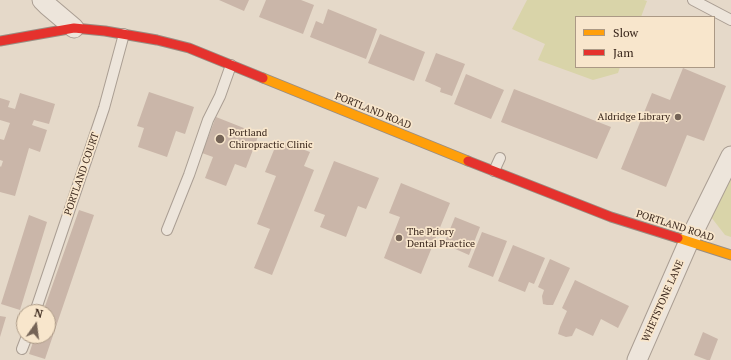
<!DOCTYPE html>
<html>
<head>
<meta charset="utf-8">
<style>
	body { margin:0 }
	#map { position:relative; width:731px; height:360px; overflow:hidden; background:#e5d9c9; font-family:"PT Serif",serif }
	canvas { display:block }
	.legend { position:absolute; left:575px; top:16px; width:140px; height:52px; box-sizing:border-box; background:#f8e6cc; border:1px solid #ab9985; margin:0; padding:5px 7px; list-style:none; font-size:12px; color:#38251a }
	.legend li { display:flex; align-items:center; gap:8px; height:20px }
	.legend b { width:20px; border:1px solid #ab9985 }
	.north { position:absolute; left:16px; top:304px; width:40px; height:40px; box-sizing:border-box; background:#f8e6cc; border:1px solid #ab9985; border-radius:50%; rotate:14deg; font-size:11px; font-weight:700; line-height:16px; text-align:center; color:#38251a }
	.north::after { content:''; display:block; margin:auto; width:14px; height:18px; background:#756457; clip-path:polygon(50% 0,100% 100%,50% 72%,0 100%) }
</style>
</head>
<body>
<div id="map">
<canvas width="731" height="360"></canvas>
<ul class="legend">
<li><b style="height:5px;background:#ff9f0a"></b>Slow</li>
<li><b style="height:5px;background:#e5322d"></b>Jam</li>
</ul>
<div class="north">N</div>
</div>
<script>
const g = document.querySelector('canvas').getContext('2d');
g.lineJoin = 'round';
function fill(path, color) { g.fillStyle = color; g.fill(path, 'evenodd'); }
const toPath = rows => new Path2D(rows.map(r => 'M' + r).join(''));
function strokePath(path, color, width, dash) { g.strokeStyle = color; g.lineWidth = width; g.lineCap = dash ? 'butt' : 'round'; g.setLineDash(dash || []); g.stroke(path); }
function write(font, color, halo, rows, align = 'center') {
  g.font = font + ' "PT Serif",serif'; g.lineWidth = 3.5; g.setLineDash([]); g.textBaseline = 'middle'; g.strokeStyle = halo; g.fillStyle = color; for (const [text, x, y, turn = 0] of rows) {
    g.save(); g.translate(x, y); g.rotate((+turn || 0) * Math.PI / 180); g.textAlign = isNaN(turn) ? turn : align; if (halo) g.strokeText(text, 0, 0); g.fillText(text, 0, 0); g.restore();
  }
}
fill(toPath([
	[527,0,644,0,647,1,641,17,576,17,576,67,620,67,618,73,593,80,538,60,545,44,512,29],
	[731,177,731,237,725,235,711,217]
]), '#d9d4a9');
fill(toPath([
	[219,0,249,0,244,11],
	[266,0,301,0,314,5,303,34,259,17],
	[328,9,377,29,366,59,310,37,316,21,323,24],
	[380,34,425,52,414,81,368,63],
	[436,53,465,64,452,96,440,92,441,88,425,81],
	[683,68,726,86,704,141,687,135,666,187,621,169,652,93,670,100],
	[466,74,504,90,491,119,454,104],
	[514,89,611,127,597,159,501,122],
	[149,92,194,107,185,134,176,131,167,157,138,147,144,128,137,126],
	[20,93,55,104,49,124,34,120,32,125,47,130,40,152,29,148,15,196,0,192,0,166,1,167,3,161,0,160,0,139,4,140,10,123,0,120,0,98,10,101,8,107,15,109],
	[216,117,259,134,246,168,235,164,226,186,205,178,213,157,202,153],
	[278,140,310,152,304,166,314,170,272,275,254,268,270,229,257,224,276,176,265,172],
	[334,161,379,178,366,209,358,206,346,237,320,227,325,215,314,211],
	[401,183,450,203,421,274,384,258,400,217,389,213],
	[79,210,94,215,45,359,29,354,35,336,48,336,48,312,43,312],
	[29,215,47,222,20,310,1,304],
	[455,217,480,227,469,255,444,244],
	[482,232,507,241,493,277,468,267],
	[513,245,545,258,534,284,529,282,525,292,498,281],
	[550,259,570,268,553,305,547,305,543,304,542,296,544,290,538,287],
	[575,280,629,306,618,328,601,319,593,336,576,328,572,336,566,337,558,334,560,327,567,311,562,308],
	[0,316,6,317,0,337],
	[703,332,718,339,710,360,707,360,694,355]
]), '#cab6a9');
const lane = toPath([
	[693,0,731,20],
	[494,171,500,158],
	[167,230,189,175,208,120,220,96,231,65],
	[35,312,104,108,124,34],
	[22,349,27,336]
]);
const street = toPath([
	[42,0,48,6,74,28],
	[637,360,689,241,731,156]
]);
const slow = toPath([
	[263,78,468,161],
	[678,238,731,255]
]);
const jam = toPath([
	[0,41,74,28,105,31,157,40,189,48,263,78],
	[468,161,611,217,678,238]
]);
strokePath(lane, '#aa9e93', 12);
strokePath(street, '#aa9e93', 21);
strokePath(slow, '#998d82', 11);
strokePath(jam, '#998d82', 11);
strokePath(lane, '#ede5db', 10);
strokePath(street, '#ede5db', 19);
strokePath(slow, '#ff9f0a', 9);
strokePath(jam, '#e5322d', 9);
for (const [x, y, r, color] of [
	[678,117,4,"#756457"],
	[220,139,5,"#756457"],
	[399,238,4,"#756457"]
]) { const dot = new Path2D(); dot.arc(x, y, r, 0, 2 * Math.PI); g.fillStyle = color; g.fill(dot); strokePath(dot, '#f8e6cc', 1.5); }
write('10px', '#38251a', '#f8e6cc', [
	["PORTLAND ROAD",373,111,22],
	["PORTLAND COURT",82,174,-71],
	["PORTLAND ROAD",675,226,18],
	["WHETSTONE LANE",663,301,-66]
]);
write('10px', '#38251a', '#f8e6cc', [
	["Aldridge Library",670,117,"right"],
	["Portland",229,133],
	["Chiropractic Clinic",229,145],
	["The Priory",407,232],
	["Dental Practice",407,244]
], 'left');
</script>
</body>
</html>
